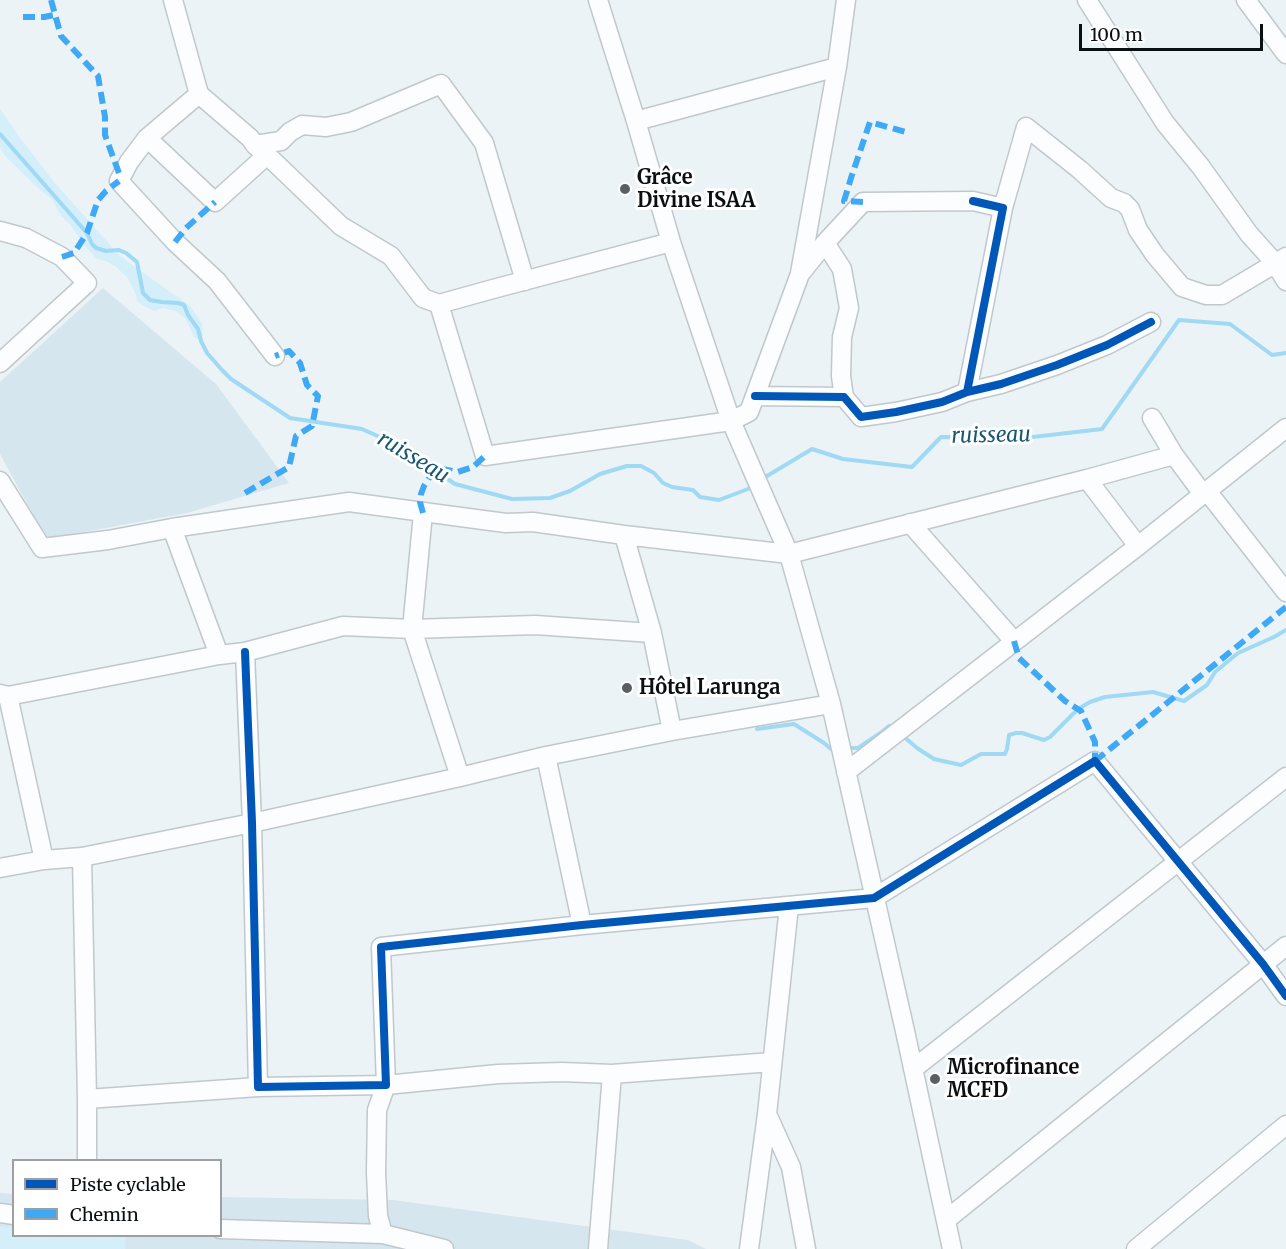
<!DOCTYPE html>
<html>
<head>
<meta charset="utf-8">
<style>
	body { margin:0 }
	#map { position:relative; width:1286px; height:1249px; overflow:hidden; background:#ebf3f7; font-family:Merriweather,serif }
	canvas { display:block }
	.legend { position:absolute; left:12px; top:1159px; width:210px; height:78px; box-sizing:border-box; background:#fff; border:2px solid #9d9fa0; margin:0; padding:8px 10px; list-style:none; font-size:18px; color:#0a0f12 }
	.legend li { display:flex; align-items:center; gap:12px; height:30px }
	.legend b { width:30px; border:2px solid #9d9fa0 }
	.scale { position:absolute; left:1079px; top:24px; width:184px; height:27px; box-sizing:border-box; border:3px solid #0a0f12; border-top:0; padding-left:8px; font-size:18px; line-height:21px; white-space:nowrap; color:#0a0f12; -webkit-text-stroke:4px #fff; paint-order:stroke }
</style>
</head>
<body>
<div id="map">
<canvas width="1286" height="1249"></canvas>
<ul class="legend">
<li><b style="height:8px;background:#0057b8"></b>Piste cyclable</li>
<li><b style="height:8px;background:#3fa9f5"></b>Chemin</li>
</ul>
<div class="scale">100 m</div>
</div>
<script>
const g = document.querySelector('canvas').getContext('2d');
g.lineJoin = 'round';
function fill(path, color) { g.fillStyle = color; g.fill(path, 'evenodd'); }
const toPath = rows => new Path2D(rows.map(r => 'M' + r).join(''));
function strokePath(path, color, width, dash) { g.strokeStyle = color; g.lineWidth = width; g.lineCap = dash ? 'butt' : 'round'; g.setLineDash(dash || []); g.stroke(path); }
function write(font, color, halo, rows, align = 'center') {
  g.font = font + ' Merriweather,serif'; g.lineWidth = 6; g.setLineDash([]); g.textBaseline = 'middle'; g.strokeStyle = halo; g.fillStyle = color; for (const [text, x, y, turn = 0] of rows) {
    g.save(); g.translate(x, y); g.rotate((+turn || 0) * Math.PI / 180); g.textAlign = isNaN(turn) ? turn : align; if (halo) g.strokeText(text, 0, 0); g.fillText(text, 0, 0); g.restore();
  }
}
fill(toPath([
	[103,288,216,384,289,483,187,513,46,539,0,454,0,382],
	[0,1193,13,1194,14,1236,220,1236,221,1197,393,1200,688,1240,706,1249,0,1249]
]), '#d6e6ee');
fill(toPath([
	[0,109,20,138,54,182,120,256,190,306,197,315,202,324,203,335,201,341,194,337,186,319,176,311,163,308,154,311,144,306,137,301,136,295,127,277,115,266,106,261,97,259,84,245,70,224,61,216,52,199,39,189,4,155,0,147],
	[0,1226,13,1227,14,1236,126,1237,125,1249,0,1249]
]), '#d4eefa');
strokePath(toPath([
	[0,134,87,233,92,244,96,248,106,251,119,250,126,253,137,262,143,293,150,300,162,302,178,303,184,305,188,315,198,329,201,341,207,353,222,370,231,379,290,418,362,429,393,443,455,484,512,499,550,498,570,491,600,474,627,466,641,466,654,473,663,483,672,487,693,490,700,497,719,500,748,489,754,485],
	[762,479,812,449,843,459,912,467,941,437,1024,438,1102,429,1179,320,1230,324,1272,355,1286,353],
	[757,729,794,724,824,743,831,749,837,749],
	[903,736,917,748,934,759,961,765,981,754,1005,754,1007,749,1009,735,1016,733,1022,733,1044,740,1050,737,1078,709,1090,702,1105,697,1153,692,1184,701,1207,685,1215,672,1238,653,1274,637,1286,630],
	[848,748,858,748,882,732,889,726,892,728]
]), '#9fd9f4', 4);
const minor = toPath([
	[173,0,199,94,250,138,255,145,267,155,341,226,391,256,423,298,439,304,493,289,671,242],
	[598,0,636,121,671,242,731,421,789,554,831,704,905,1031,952,1249],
	[1087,0,1165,123,1201,167,1249,234,1275,263,1286,281],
	[1246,0,1286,54],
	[199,94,147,138,129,162,119,181,175,242,217,281,275,356],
	[636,121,837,67,846,0],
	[147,138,215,202,267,155],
	[255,145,281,141,290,132,302,125,326,127,351,122,441,84,484,143,525,281],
	[1003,208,1026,127,1079,169,1111,198,1124,203,1130,209,1138,230,1155,255,1182,287,1206,295,1222,295,1286,257],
	[0,231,26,238,62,257,87,283,0,363],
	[825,243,842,269,849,308,842,337,841,376,844,397],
	[800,273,837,67],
	[439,304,485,456,731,421,749,412,800,274,825,243,863,202,973,201,1003,208,967,392],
	[755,396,844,397,861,417,896,412,942,402,967,392,1001,384,1057,365,1107,345,1151,322],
	[1152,418,1174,455,1203,494],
	[1087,479,1174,455],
	[0,481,42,548,108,540,172,528,219,655],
	[1207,491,1286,592],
	[423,513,412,629,460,777],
	[910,523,1014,641],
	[172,528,349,502,483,520,506,523,533,522,624,535,789,554,1087,479,1138,546],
	[624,535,652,633,672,731],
	[245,652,252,823,258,1087,386,1085,381,947,582,925,874,898,1095,761,1263,964,1286,996],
	[0,694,8,696,219,655,245,652,343,626,412,629,535,625,652,633],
	[8,696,44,860],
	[546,756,582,925],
	[846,772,1138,546,1286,428],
	[82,857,87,1099,87,1160],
	[0,868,44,860,82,857,252,823,460,777,546,756,672,731,831,704],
	[913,1069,1286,777],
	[612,1074,772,1062],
	[87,1099,258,1087],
	[767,1114,791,1167,806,1249],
	[0,1213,14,1215],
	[946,1220,1286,946],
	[220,1229,383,1234,444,1249],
	[383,1234,378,1216,376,1173,377,1110,386,1085,498,1074,562,1072,612,1074,598,1249],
	[749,1249,767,1114,789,906],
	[1136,1249,1286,1125]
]);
strokePath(minor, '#c1c8cc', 21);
strokePath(minor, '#fcfdfe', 18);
strokePath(toPath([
	[51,0,61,36,98,76,105,117,105,135,120,176],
	[23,17,44,17,54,15],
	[863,202,844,201,851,178,870,122,909,133],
	[175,242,186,228,215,202],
	[62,257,74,253,87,233,98,200,106,191,119,181],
	[245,493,289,467,296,436,312,426,318,396,307,385,300,363,289,351,275,356],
	[423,513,420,502,421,494,424,486,434,470,437,468,458,472,473,467,485,456],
	[1014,641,1019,658,1065,701,1081,711,1095,742,1095,761],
	[1095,761,1286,607]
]), '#3fa9f5', 6, [12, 6]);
strokePath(toPath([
	[967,392,1003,208,973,201],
	[755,396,844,397,861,417,896,412,942,402,967,392,1001,384,1057,365,1107,345,1151,322],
	[245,652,252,823,258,1087,386,1085,381,947,582,925,874,898,1095,761,1263,964,1286,996]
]), '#0057b8', 8);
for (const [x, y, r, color] of [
	[625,189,6,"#595f62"],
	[627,688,6,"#595f62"],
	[935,1079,6,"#595f62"]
]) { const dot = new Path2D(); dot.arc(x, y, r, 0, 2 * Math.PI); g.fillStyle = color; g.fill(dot); strokePath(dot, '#fff', 2); }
write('bold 20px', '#0a0f12', '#fff', [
	["Grâce",637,178],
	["Divine ISAA",637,201],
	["Hôtel Larunga",639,688],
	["Microfinance",947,1068],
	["MCFD",947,1091]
], 'left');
write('italic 21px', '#185870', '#fff', [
	["ruisseau",991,436,-1],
	["ruisseau",413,458,31]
]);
</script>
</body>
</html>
